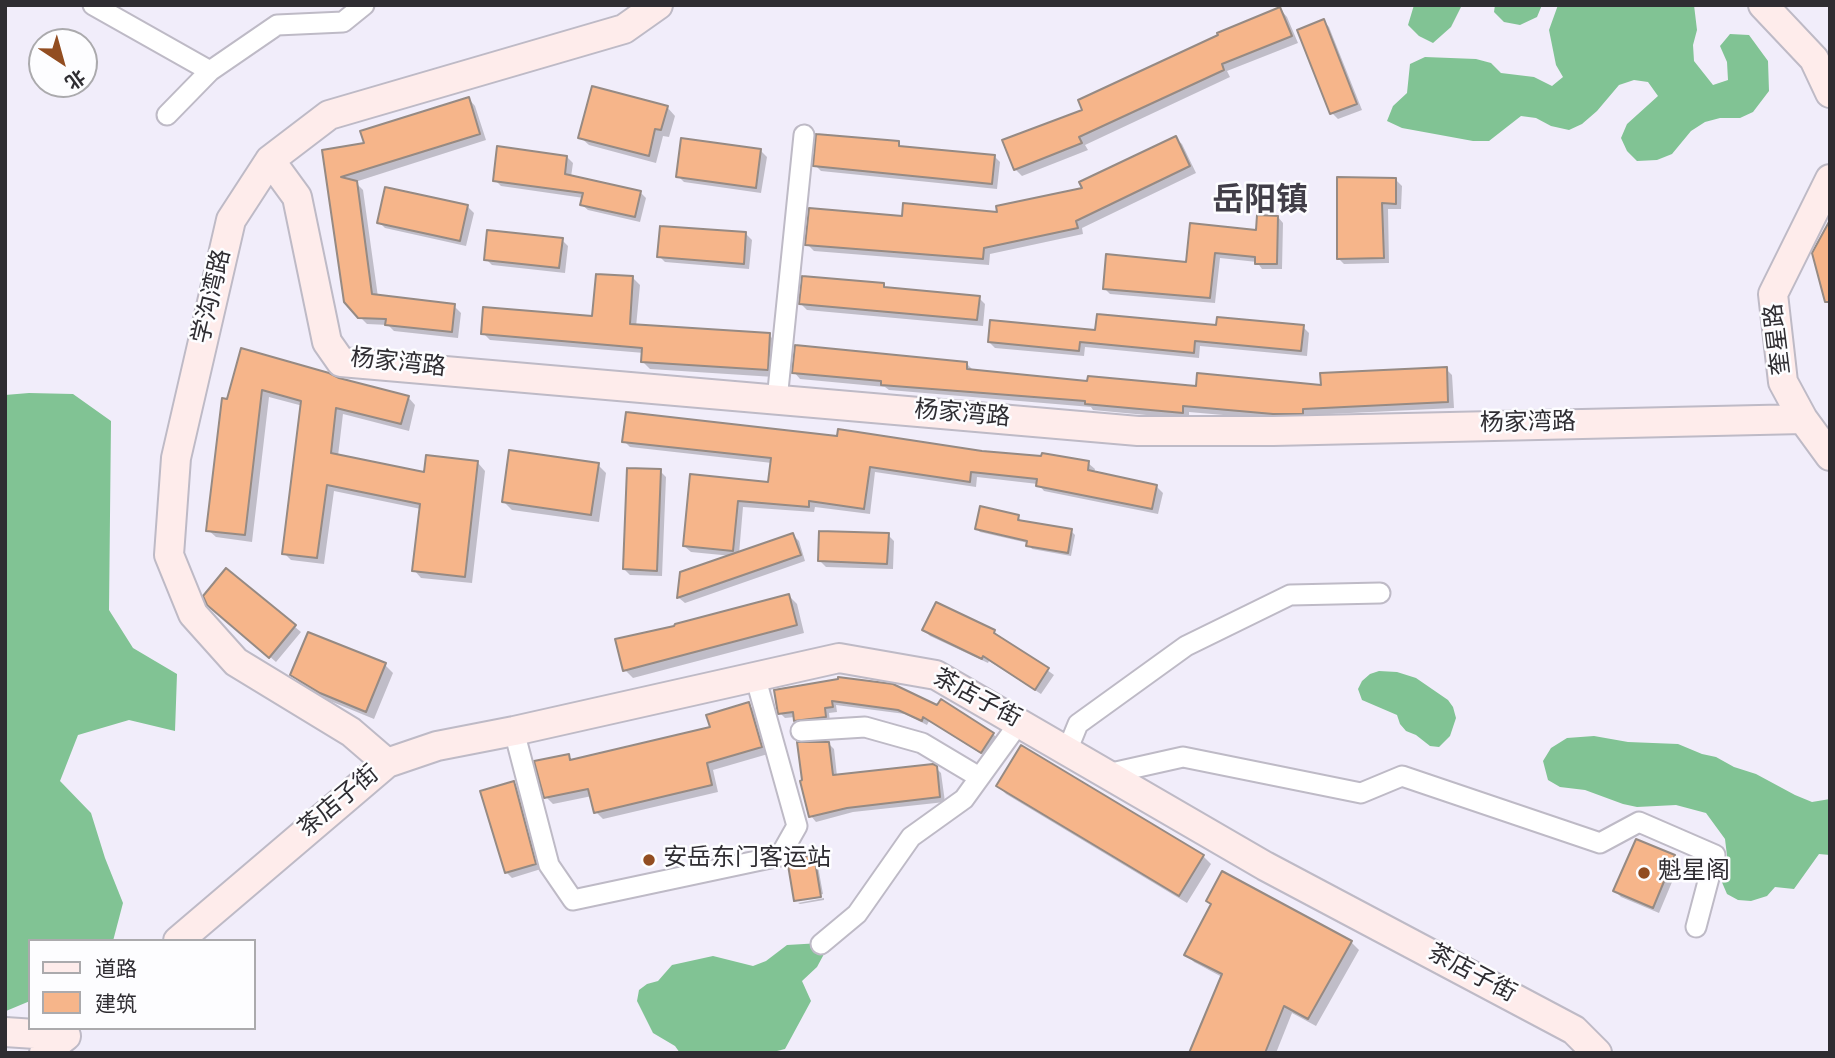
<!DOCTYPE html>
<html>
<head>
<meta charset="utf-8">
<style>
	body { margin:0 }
	#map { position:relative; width:1835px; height:1058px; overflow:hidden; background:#f1edfa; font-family:Overpass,"Noto Sans SC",sans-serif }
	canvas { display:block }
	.frame { position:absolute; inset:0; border:7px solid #2f2d32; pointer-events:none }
	.legend { position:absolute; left:28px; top:939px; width:228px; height:91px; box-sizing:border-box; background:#fdfdff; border:2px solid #abaaad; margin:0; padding:9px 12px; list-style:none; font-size:21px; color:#2f2d32 }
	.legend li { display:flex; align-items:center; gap:14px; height:35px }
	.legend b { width:35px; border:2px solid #abaaad }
	.north { position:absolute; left:28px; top:28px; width:70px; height:70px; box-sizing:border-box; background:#fdfdff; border:2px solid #abaaad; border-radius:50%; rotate:144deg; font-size:19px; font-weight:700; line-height:28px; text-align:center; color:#2f2d32 }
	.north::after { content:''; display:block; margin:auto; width:24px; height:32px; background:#924d21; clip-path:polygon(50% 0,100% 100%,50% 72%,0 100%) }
</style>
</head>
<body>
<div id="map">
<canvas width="1835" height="1058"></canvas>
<div class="frame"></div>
<ul class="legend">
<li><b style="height:9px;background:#feeceb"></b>道路</li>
<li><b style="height:19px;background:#f6b58a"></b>建筑</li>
</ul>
<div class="north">北</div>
</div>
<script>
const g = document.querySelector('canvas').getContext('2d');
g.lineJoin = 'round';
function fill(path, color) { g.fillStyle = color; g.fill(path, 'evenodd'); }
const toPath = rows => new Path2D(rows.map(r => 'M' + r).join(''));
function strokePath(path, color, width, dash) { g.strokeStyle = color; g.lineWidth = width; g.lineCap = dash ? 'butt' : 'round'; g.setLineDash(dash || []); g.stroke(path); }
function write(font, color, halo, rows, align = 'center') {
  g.font = font + ' Overpass,"Noto Sans SC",sans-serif'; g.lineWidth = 5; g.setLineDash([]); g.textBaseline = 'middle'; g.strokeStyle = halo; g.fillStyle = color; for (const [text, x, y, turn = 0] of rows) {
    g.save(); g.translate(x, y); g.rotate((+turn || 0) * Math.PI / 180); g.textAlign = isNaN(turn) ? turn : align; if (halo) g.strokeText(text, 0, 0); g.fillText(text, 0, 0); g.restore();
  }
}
fill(toPath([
	[1414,5,1462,5,1451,27,1433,43,1419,36,1408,25],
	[1495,5,1542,5,1537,17,1520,25,1504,22,1494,12],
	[1558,5,1694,5,1697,30,1693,45,1694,61,1713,85,1728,80,1727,62,1720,46,1730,34,1749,35,1768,61,1769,91,1753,112,1740,118,1720,118,1705,122,1691,131,1672,154,1657,160,1637,161,1627,151,1621,138,1627,124,1658,96,1648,82,1634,80,1619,85,1597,111,1582,124,1569,130,1551,126,1536,118,1521,116,1489,141,1473,141,1402,128,1387,121,1393,106,1407,93,1410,64,1425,57,1476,59,1491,63,1501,73,1534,77,1552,86,1563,77,1556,65,1549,30],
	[29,393,73,394,111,421,109,610,133,648,177,674,175,731,129,720,78,735,60,781,91,813,105,858,123,903,113,941,30,941,30,1001,6,1011,5,395],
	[1379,671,1397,672,1416,678,1448,700,1453,707,1456,718,1450,736,1439,747,1430,746,1416,735,1406,731,1400,724,1397,715,1362,700,1358,689,1362,681,1370,674],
	[1594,736,1628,742,1678,744,1702,754,1716,757,1734,767,1756,774,1795,795,1812,802,1830,799,1830,855,1819,854,1794,889,1775,887,1767,896,1751,901,1738,900,1727,894,1721,880,1728,864,1725,839,1706,813,1676,805,1637,807,1623,804,1585,790,1560,787,1548,780,1543,761,1551,748,1567,738],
	[821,943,824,954,817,967,802,981,811,1001,785,1049,769,1053,680,1053,675,1046,653,1033,637,1001,639,990,647,984,658,981,672,965,713,956,753,966,766,961,787,945]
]), '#81c394');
fill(toPath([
	[1280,9,1287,17,1298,43,1227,71,1230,77,1085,145,1088,150,1022,176,1015,169,1084,111],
	[1324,21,1329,27,1362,110,1338,119,1332,113],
	[469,99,475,106,486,140,355,182,363,190,378,297,454,306,461,313,458,338,394,331,388,325,367,324,359,316,324,152,366,145],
	[667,107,675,116,669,137,663,136,656,163,589,145,580,137],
	[1175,138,1182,144,1196,173,1082,228,1083,234,990,254,989,265,814,251,807,244,999,214,1084,189],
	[898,143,903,148,994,156,1000,162,997,189,821,171,815,165],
	[761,151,767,157,761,193,684,182,678,176],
	[567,157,573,163,571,177,640,192,646,198,640,222,588,210,582,205,584,198,501,186,495,180],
	[1396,180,1402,186,1401,209,1388,209,1389,263,1344,264,1338,258],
	[468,207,474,213,466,246,385,228,379,222],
	[1278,217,1283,223,1282,269,1262,269,1257,262,1220,258,1215,303,1110,294,1104,288,1187,264,1258,232],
	[746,234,752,240,749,269,665,262,659,256],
	[562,240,568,246,565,273,492,265,486,259],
	[633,278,640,285,636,327,769,335,776,342,774,377,650,369,643,362,644,353,490,340,483,333,594,317],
	[883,285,887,289,979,298,985,304,983,326,807,310,801,304],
	[1217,327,1303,327,1309,333,1307,356,1200,346,1199,358,1085,347,1084,356,995,348,989,342,1097,332],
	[242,351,338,380,408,397,415,405,409,431,343,414,338,456,425,474,478,463,485,471,472,583,421,578,414,570,421,509,334,491,324,564,291,560,284,553,303,406,269,397,252,542,216,537,208,530,228,401],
	[967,364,974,371,1089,382,1197,388,1323,386,1446,369,1452,375,1454,408,1309,415,1309,420,1280,420,1189,412,1189,419,1093,410,1091,407,889,390,885,387,800,379,794,372],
	[624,441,982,452,1088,463,1095,469,1094,473,1157,487,1163,493,1158,514,1044,491,1038,484,977,477,976,487,875,472,870,514,815,507,814,512,743,507,739,554,793,535,799,541,805,561,685,603,679,598,682,574,732,556,691,552,684,546,692,476,770,484,772,463,630,447],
	[598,465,606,473,599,522,512,510,503,501],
	[660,471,666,477,662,576,630,575,624,569],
	[1018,516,1021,522,1071,531,1075,535,1071,556,1032,549,1028,543,980,532,977,529],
	[888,535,894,541,893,569,826,567,820,561],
	[789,596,797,604,804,633,633,678,625,670],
	[212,607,295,627,301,632,276,662],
	[924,630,994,632,1054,675,1041,694,989,661,988,663,930,636],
	[385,665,393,673,374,719,330,701,300,683,292,675],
	[839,680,993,734,998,739,986,757,929,721,927,725,905,714,836,705,837,712,829,713,830,722,801,725,795,717,785,718,780,713],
	[748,704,756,712,768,754,713,770,718,792,603,819,596,812,592,796,553,804,546,797,568,756,573,761,712,728],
	[828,743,834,749,837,776,935,767,941,773,945,802,853,812,816,822,811,816],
	[514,783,520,789,541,869,512,878,506,872],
	[998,786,1203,856,1211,864,1187,903,1006,794],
	[813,857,817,861,823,894,797,901,790,866],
	[1674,857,1680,863,1659,913,1621,897,1615,891],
	[824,898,824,900,800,904,798,903],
	[1212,905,1351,942,1359,950,1316,1026,1292,1013,1276,1053,1191,1053,1222,977,1194,962,1186,954]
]), '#0003');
const building = toPath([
	[1280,7,1292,36,1222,64,1224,70,1079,137,1082,143,1014,170,1002,140,1082,110,1078,100,1218,35,1217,33,1280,7],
	[1324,19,1357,104,1330,114,1297,30,1324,19],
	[592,86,668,106,661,130,655,129,649,156,578,138,592,86],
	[469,97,480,134,341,177,357,181,372,294,455,304,452,332,385,325,386,319,358,318,344,302,322,150,364,143,360,131,469,97],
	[816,134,899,141,899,146,995,155,992,184,813,166,816,134],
	[1176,136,1190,166,1076,221,1078,228,984,248,983,259,805,245,809,208,902,216,903,203,997,212,996,206,1082,188,1079,182,1176,136],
	[681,138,761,149,756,188,676,177,681,138],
	[497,146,567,156,565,174,641,191,635,217,580,205,583,193,493,181,497,146],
	[1337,177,1396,178,1396,204,1382,203,1384,258,1337,259,1337,177],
	[385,187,468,205,460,241,377,223,385,187],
	[1257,215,1278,216,1277,264,1255,264,1255,257,1215,253,1210,298,1103,289,1106,254,1186,262,1190,223,1256,230,1257,215],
	[1830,220,1830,302,1825,302,1812,253,1830,220],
	[660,226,746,232,744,264,657,257,660,226],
	[487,230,563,238,559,268,484,260,487,230],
	[596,274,633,276,630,324,770,333,768,370,641,362,642,348,481,334,483,307,592,316,596,274],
	[802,276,884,283,884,287,980,296,977,320,799,304,802,276],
	[1097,314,1216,325,1217,317,1304,325,1301,351,1195,341,1194,353,1080,342,1079,351,988,342,990,320,1095,330,1097,314],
	[795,345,967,362,967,369,1087,381,1088,376,1196,386,1197,373,1321,385,1320,373,1447,367,1448,402,1303,409,1303,414,1273,414,1183,406,1183,413,1085,404,1085,401,881,385,881,381,792,373,795,345],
	[241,348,329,373,339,378,409,396,401,424,336,408,331,453,424,472,426,455,478,461,465,577,412,571,420,504,327,485,317,558,282,554,301,401,262,390,245,535,206,531,222,398,227,399,241,348],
	[626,412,837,436,838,429,982,451,1041,456,1042,453,1089,461,1088,470,1157,485,1152,509,1036,486,1037,479,971,472,970,482,870,467,864,509,809,501,809,507,738,501,733,551,683,546,690,474,768,482,771,458,622,442,626,412],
	[509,450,599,463,591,515,502,502,509,450],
	[627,468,661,469,657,571,623,569,627,468],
	[980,506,1019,515,1018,520,1072,529,1068,553,1026,546,1027,541,975,529,980,506],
	[819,531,889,533,887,564,818,561,819,531],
	[793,533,801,555,677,598,680,572,793,533],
	[226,568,296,625,269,658,207,605,203,596,226,568],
	[789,594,797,625,623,671,615,639,674,626,675,624,789,594],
	[936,602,995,630,994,633,1049,668,1035,690,983,656,982,659,922,630,936,602],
	[308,632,386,663,366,712,320,693,290,675,308,632],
	[838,677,893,684,937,705,941,699,994,733,981,753,923,717,922,721,898,710,832,701,833,707,825,708,826,717,794,721,793,712,778,714,774,690,838,679,838,677],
	[749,702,762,747,707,763,712,785,594,813,588,789,544,798,534,761,569,754,570,760,710,727,706,715,749,702],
	[797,742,829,742,833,775,933,764,937,766,940,797,847,808,809,817,800,781,802,780,797,742],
	[1021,745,1204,855,1179,896,996,786,1021,745],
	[514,781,536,864,505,873,480,791,514,781],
	[1636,839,1675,855,1653,908,1613,891,1636,839],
	[814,855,821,897,794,901,788,865,792,859,814,855],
	[1222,871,1352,941,1308,1019,1284,1006,1265,1053,1189,1053,1222,974,1184,955,1211,904,1206,901,1222,871]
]);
fill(building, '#f6b58a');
strokePath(building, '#968a83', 2);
const street = toPath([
	[93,5,210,71],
	[167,115,210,71,277,25,343,22,364,5],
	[777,400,804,135],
	[514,731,549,865,573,900,780,856,797,826,755,676],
	[801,731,865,727,922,743,979,777],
	[1067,751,1078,724,1186,646,1290,595,1380,593],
	[1107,774,1183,757,1361,793,1402,776,1600,843,1639,822,1715,855,1696,927],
	[821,944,857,914,911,837,964,799,1019,723]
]);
const secondary = toPath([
	[1763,5,1814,59,1830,93],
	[270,160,297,197,327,342,341,362,1138,431,1273,431,1803,419],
	[1830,179,1773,294,1783,382,1803,419,1830,456],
	[387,763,351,732,236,662,193,614,169,555,176,458,231,220,270,160,329,115,624,29,658,5],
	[178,941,387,763,437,746,514,731,839,658,936,675,1265,866,1574,1030,1597,1053],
	[5,1032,66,1036,44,1053]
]);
strokePath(street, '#bebac6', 23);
strokePath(secondary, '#bebac6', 32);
strokePath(street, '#fff', 19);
strokePath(secondary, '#feeceb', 28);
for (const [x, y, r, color] of [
	[649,860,7,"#924d21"],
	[1644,873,7,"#924d21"]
]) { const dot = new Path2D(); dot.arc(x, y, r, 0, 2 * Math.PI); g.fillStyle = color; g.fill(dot); strokePath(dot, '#fdfdff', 2.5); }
write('24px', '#2f2d32', '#fdfdff', [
	["学沟湾路",214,297,-77],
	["奎星路",1780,339,-97],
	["杨家湾路",398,365,6],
	["杨家湾路",962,416,5],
	["杨家湾路",1528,425,-1],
	["茶店子街",976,700,28],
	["茶店子街",340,803,-40],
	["茶店子街",1471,975,28]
]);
write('24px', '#2f2d32', '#fdfdff', [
	["安岳东门客运站",663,860],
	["魁星阁",1658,873]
], 'left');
write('bold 32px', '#413e48', '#fdfdff', [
	["岳阳镇",1260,204]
]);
</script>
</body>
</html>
